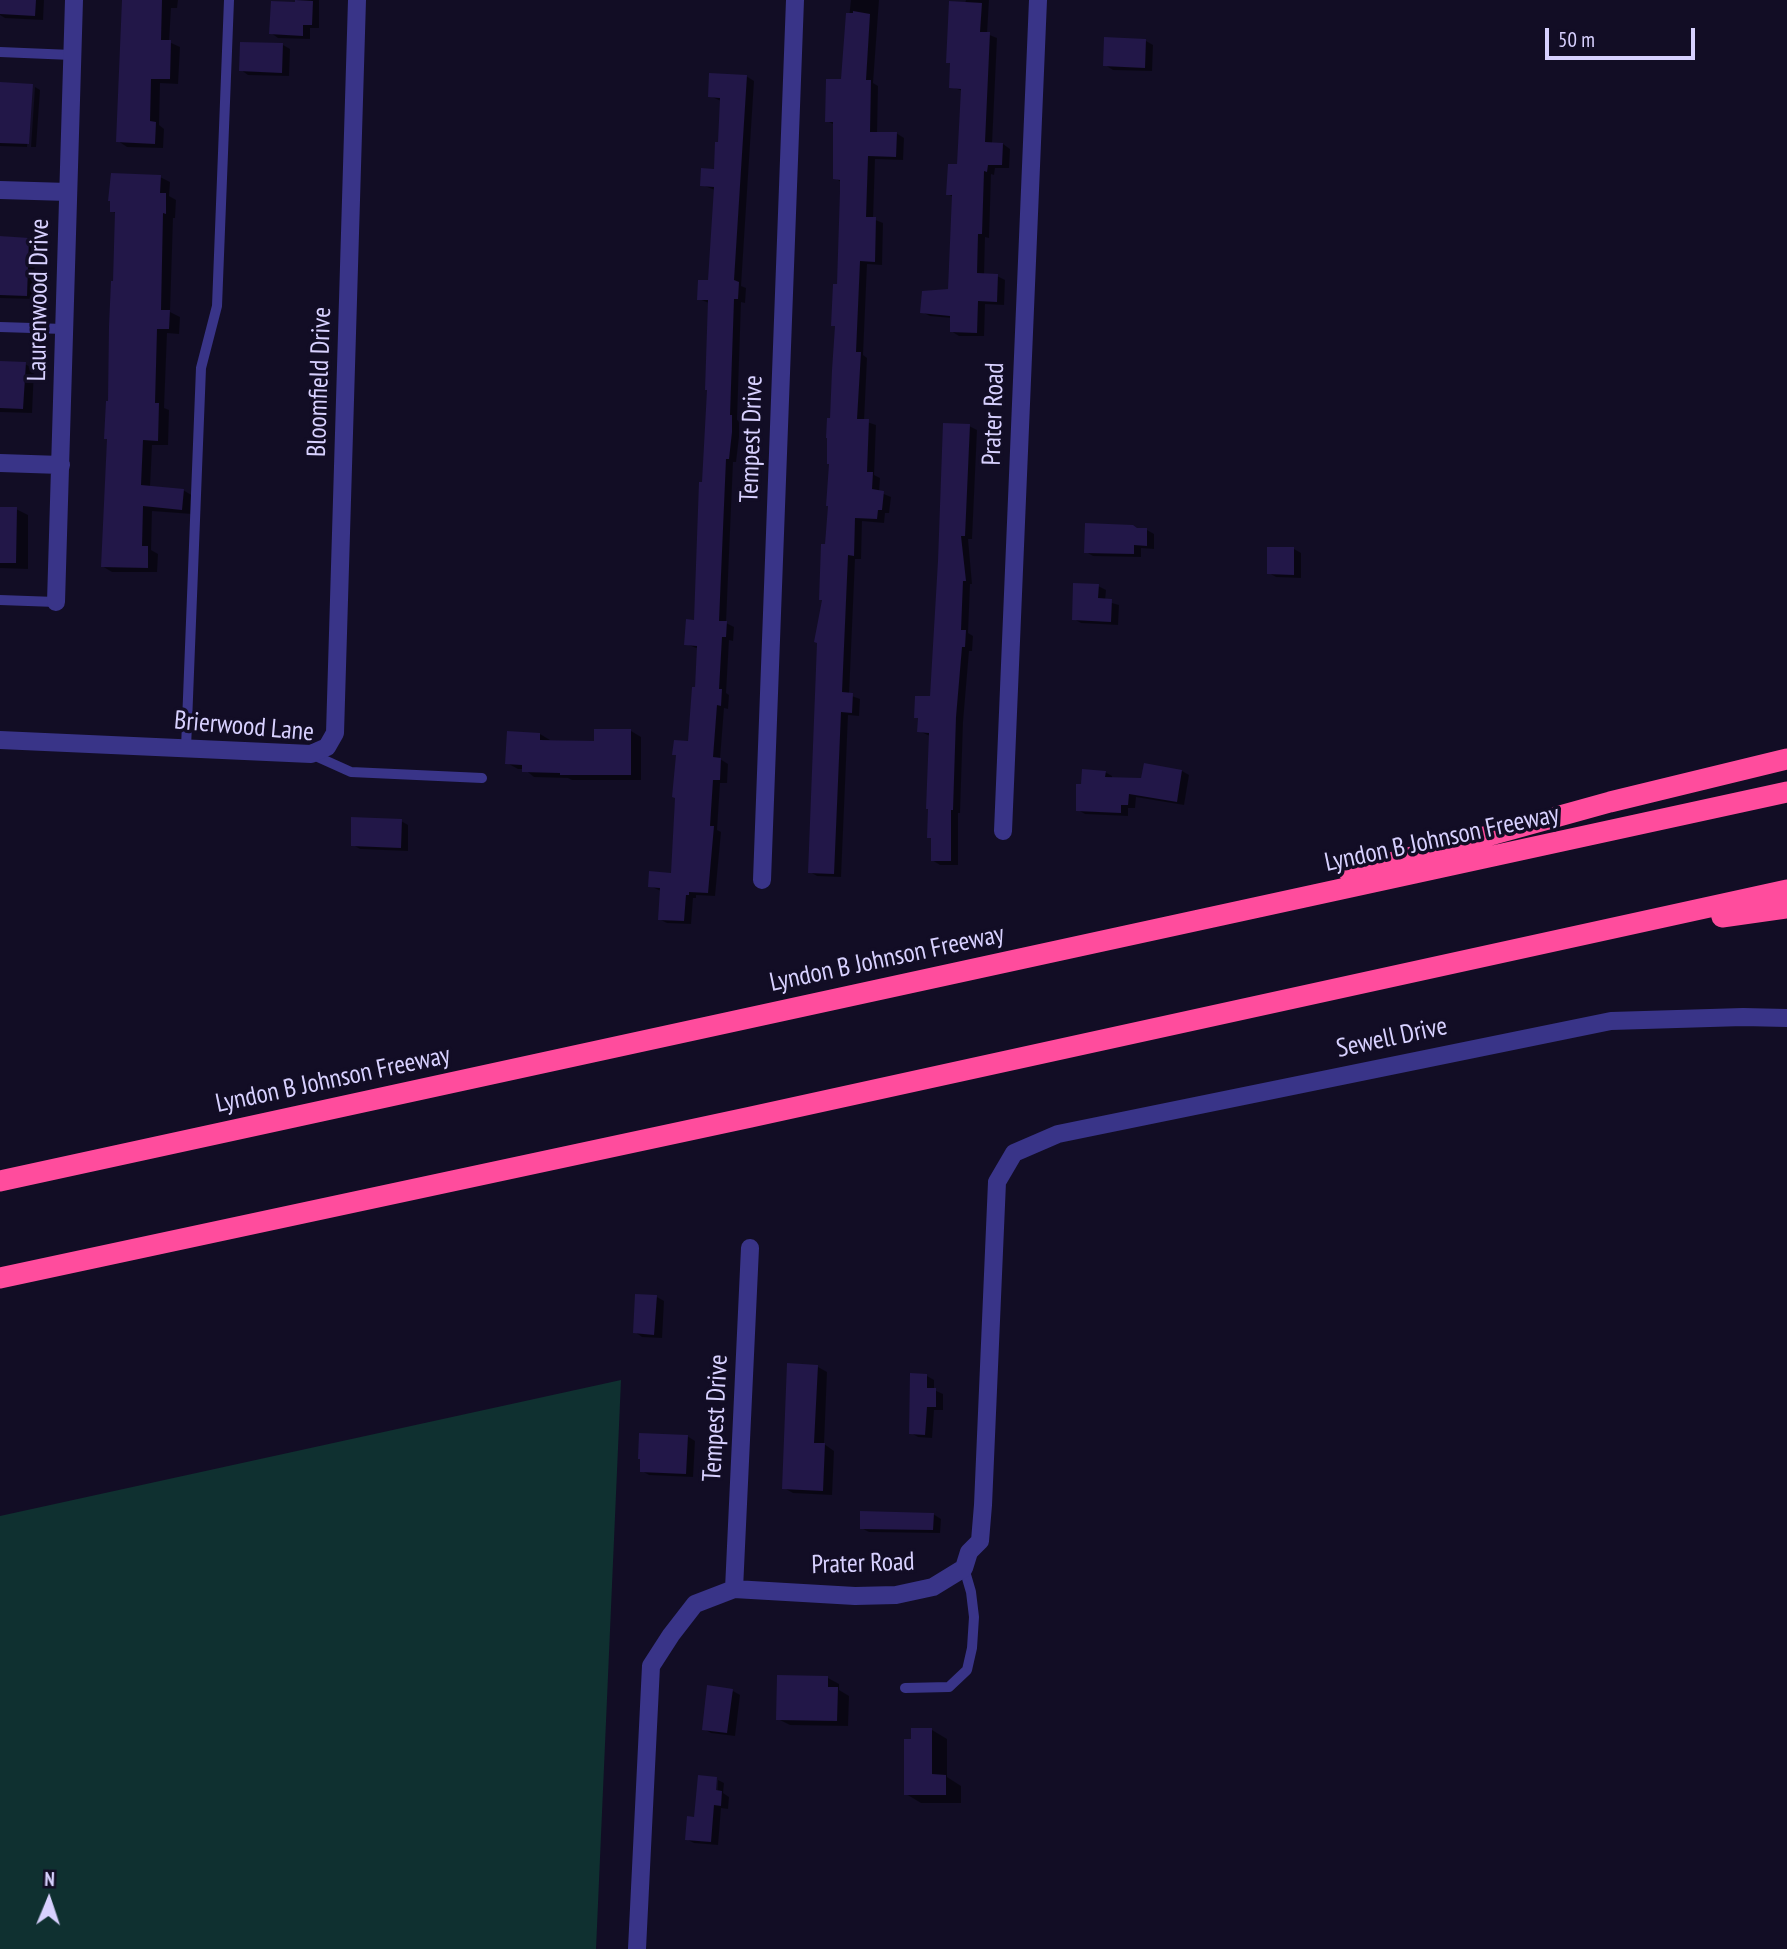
<!DOCTYPE html>
<html>
<head>
<meta charset="utf-8">
<style>
	body { margin:0 }
	#map { position:relative; width:1787px; height:1949px; overflow:hidden; background:#120d25; font-family:"PT Sans Narrow",sans-serif }
	canvas { display:block }
	.north { position:absolute; left:14px; top:1865px; width:70px; height:70px; -webkit-text-stroke:5px #120d25; paint-order:stroke; rotate:2deg; font-size:19px; font-weight:700; line-height:28px; text-align:center; color:#d8d1ff }
	.north::after { content:''; display:block; margin:auto; width:24px; height:32px; background:#d8d1ff; clip-path:polygon(50% 0,100% 100%,50% 72%,0 100%) }
	.scale { position:absolute; left:1545px; top:28px; width:150px; height:32px; box-sizing:border-box; border:4px solid #d8d1ff; border-top:0; padding-left:9px; font-size:21px; line-height:24px; white-space:nowrap; color:#d8d1ff; -webkit-text-stroke:5px #120d25; paint-order:stroke }
</style>
</head>
<body>
<div id="map">
<canvas width="1787" height="1949"></canvas>
<div class="north">N</div>
<div class="scale">50 m</div>
</div>
<script>
const g = document.querySelector('canvas').getContext('2d');
g.lineJoin = 'round';
function fill(path, color) { g.fillStyle = color; g.fill(path, 'evenodd'); }
const toPath = rows => new Path2D(rows.map(r => 'M' + r).join(''));
function strokePath(path, color, width, dash) { g.strokeStyle = color; g.lineWidth = width; g.lineCap = dash ? 'butt' : 'round'; g.setLineDash(dash || []); g.stroke(path); }
function write(font, color, halo, rows, align = 'center') {
  g.font = font + ' "PT Sans Narrow",sans-serif'; g.lineWidth = 7; g.setLineDash([]); g.textBaseline = 'middle'; g.strokeStyle = halo; g.fillStyle = color; for (const [text, x, y, turn = 0] of rows) {
    g.save(); g.translate(x, y); g.rotate((+turn || 0) * Math.PI / 180); g.textAlign = isNaN(turn) ? turn : align; if (halo) g.strokeText(text, 0, 0); g.fillText(text, 0, 0); g.restore();
  }
}
fill(toPath([
	[621,1380,596,1949,0,1949,0,1516]
]), '#0f3030');
fill(toPath([
	[0,0,44,0,43,20,5,18,0,15],
	[123,0,178,0,177,8,171,8,169,42,180,47,178,84,160,83,159,125,164,129,163,148,127,147,118,141],
	[297,0,319,0,319,28,310,28,310,39,278,38,271,33,297,4],
	[851,0,879,0,873,83,878,86,877,134,896,133,904,138,903,160,875,159,873,219,883,223,882,265,867,264,863,355,867,358,864,421,876,425,874,475,880,478,879,492,891,497,889,513,885,513,884,523,862,521,861,559,855,559,849,695,860,699,859,716,848,715,841,877,817,876,810,872,823,601,820,599,827,546,837,327,833,325,838,286,841,182,835,178,835,125,827,121,842,81],
	[966,0,989,0,987,34,997,38,992,144,1003,144,1010,149,1009,168,995,168,994,175,991,174,989,238,985,237,984,275,997,276,1005,280,1004,305,985,304,984,336,959,336,951,331,952,318,930,316,922,312,949,291,953,197,948,194,959,165,963,91,951,87,951,64,948,62],
	[1146,41,1153,45,1152,71,1113,70,1105,65],
	[283,45,290,49,289,76,248,75,241,70],
	[746,76,754,81,741,286,746,288,745,303,741,302,737,420,739,421,739,437,736,462,733,462,726,623,734,627,733,641,729,640,726,693,729,695,728,709,724,708,720,759,728,764,727,783,720,783,717,830,721,832,715,896,696,895,696,898,693,898,691,924,667,923,659,919,661,891,650,886,672,875,677,756,690,742,699,649,686,644,696,621,709,390,709,303,699,299,710,282,715,190,702,185,716,171,720,144,721,101,710,96],
	[0,84,34,87,31,87,27,147,0,146],
	[35,87,40,90,36,147,31,147],
	[160,177,170,182,169,196,176,200,175,218,173,218,170,312,180,317,179,334,167,333,164,408,169,410,168,445,152,445,150,487,183,490,193,496,192,514,152,511,151,550,158,554,157,572,112,572,102,566,117,214,112,211],
	[0,236,28,240,35,244,34,299,0,298],
	[0,363,25,364,34,369,32,413,0,412],
	[969,426,977,430,972,539,968,539,972,584,970,584,968,633,973,636,972,651,969,651,963,722,960,813,958,813,958,865,940,865,932,860,932,839,929,837,930,736,919,731,932,698],
	[0,508,16,509,28,515,28,569,0,568],
	[1138,529,1147,530,1154,534,1154,549,1141,548,1141,557,1093,556,1086,552],
	[1269,548,1294,549,1301,553,1301,578,1276,577,1269,573],
	[1098,586,1106,590,1105,601,1119,605,1118,625,1081,623,1074,619],
	[631,731,641,737,641,780,572,780,568,778,534,777,524,769,518,769,507,763,540,734,550,740,596,742],
	[1182,771,1189,775,1184,805,1136,797,1135,808,1128,808,1128,816,1085,814,1078,810,1105,772,1112,776,1112,779,1143,780],
	[401,821,408,825,408,851,360,849,353,845],
	[657,1297,664,1301,662,1338,642,1337,635,1332],
	[818,1367,827,1372,824,1444,834,1451,832,1495,793,1493,784,1488],
	[927,1376,934,1380,934,1390,943,1394,943,1410,934,1410,932,1438,918,1437,911,1433],
	[687,1436,695,1441,693,1477,649,1475,642,1471],
	[933,1514,941,1519,940,1533,869,1532,861,1528],
	[828,1678,839,1684,839,1690,849,1696,848,1726,790,1725,778,1719],
	[733,1691,740,1695,735,1736,711,1733,704,1729],
	[932,1730,947,1739,947,1777,961,1786,961,1803,921,1803,906,1794,912,1741],
	[699,1777,718,1779,715,1779,713,1799,717,1799,718,1780,724,1783,723,1793,729,1797,728,1809,721,1808,718,1845,694,1843,686,1839,688,1818,696,1818]
]), '#0007');
fill(toPath([
	[0,0,36,0,35,16,0,14],
	[122,0,162,0,161,40,171,40,170,79,151,79,150,121,156,122,155,144,116,142],
	[295,0,313,1,312,25,303,25,303,36,269,34,271,1,295,2],
	[949,1,982,3,980,32,990,32,985,142,1003,143,1002,165,988,165,987,172,984,171,982,234,978,234,977,273,998,274,997,302,978,301,977,333,950,332,950,316,920,313,922,291,948,289,952,195,946,195,948,164,957,164,961,89,949,88,950,63,946,63],
	[853,11,870,14,866,80,871,80,870,132,897,132,896,157,868,156,866,217,876,217,875,262,860,261,856,352,861,352,857,419,869,419,867,472,873,472,872,489,884,491,882,510,878,510,877,519,855,518,854,556,848,555,842,692,853,693,852,713,841,712,834,874,808,873,817,643,814,642,822,600,819,600,821,544,825,544,828,506,826,506,829,464,827,464,827,438,826,438,827,418,830,418,832,370,835,326,831,326,833,284,837,284,840,191,840,180,833,179,833,122,825,122,826,79,841,79,846,13,853,13],
	[1104,37,1146,39,1145,68,1103,66],
	[240,42,283,43,282,73,239,71],
	[709,73,747,75,734,280,739,282,738,299,734,299,730,415,732,415,732,432,729,459,726,459,719,621,727,621,726,637,722,637,719,689,722,689,721,706,717,705,713,757,721,758,720,780,713,780,710,826,714,826,708,893,689,892,689,895,686,895,684,921,658,920,660,888,648,887,649,871,671,873,675,798,672,797,676,755,672,755,674,740,688,741,692,687,695,687,697,646,684,645,686,619,694,620,699,482,702,482,707,390,705,390,708,300,697,300,698,280,708,280,714,187,700,186,701,168,714,169,715,142,718,142,720,98,708,97],
	[0,82,33,84,29,144,0,143],
	[111,173,161,175,160,193,166,193,166,214,163,213,161,310,170,310,169,329,157,329,155,403,159,403,158,441,143,440,141,485,184,489,182,510,143,506,142,546,148,546,148,568,101,567,107,439,104,439,106,401,108,401,109,326,111,281,113,281,115,212,110,212,110,201,108,201],
	[0,236,29,238,27,296,0,295],
	[0,361,26,362,23,409,0,408],
	[943,423,970,424,965,536,961,536,966,581,963,581,961,630,966,630,965,647,962,647,956,717,953,810,951,810,951,861,931,861,931,838,927,838,928,809,926,809,929,733,917,732,918,718,914,718,915,696,930,696,938,561],
	[0,507,17,507,16,563,0,563],
	[1085,523,1133,525,1137,528,1147,528,1147,546,1134,545,1134,554,1084,553],
	[1267,547,1294,547,1294,575,1267,574],
	[1073,583,1099,584,1098,598,1112,599,1111,622,1072,620],
	[594,729,631,729,631,775,560,775,560,773,522,772,522,765,505,764,507,731,540,733,540,740,594,741],
	[1144,763,1182,770,1177,802,1129,794,1128,805,1121,805,1121,813,1076,811,1076,784,1081,784,1082,769,1106,771,1105,777,1141,778],
	[351,817,402,819,401,848,351,846],
	[635,1294,657,1295,654,1335,633,1333],
	[787,1363,818,1365,814,1443,825,1443,823,1491,782,1489],
	[910,1373,927,1374,927,1388,936,1388,936,1407,927,1407,925,1435,909,1434],
	[639,1433,688,1435,686,1474,640,1472,640,1459,638,1459],
	[860,1511,934,1513,933,1530,860,1529],
	[777,1675,828,1676,828,1687,838,1687,837,1721,776,1720],
	[707,1685,733,1689,727,1733,702,1730],
	[911,1728,932,1728,932,1774,946,1775,946,1795,904,1795,904,1739,911,1739],
	[698,1775,717,1777,716,1790,722,1791,721,1806,714,1805,711,1842,685,1840,687,1816,694,1817]
]), '#221748');
strokePath(toPath([
	[0,52,72,55],
	[0,327,64,329],
	[0,600,56,602],
	[186,748,201,368,217,306,229,0],
	[311,754,351,772,482,778],
	[905,1688,949,1687,967,1670,972,1648,974,1617,971,1592,964,1568]
]), '#393488', 10);
strokePath(toPath([
	[0,190,68,192],
	[0,463,61,465],
	[56,602,74,0],
	[0,740,311,754,327,747,335,733,357,0],
	[1003,831,1038,0],
	[762,880,795,0],
	[734,1589,750,1248],
	[637,1949,651,1666,671,1635,695,1604,734,1589,855,1596,896,1595,933,1587,964,1568,969,1552,980,1541,983,1505,997,1182,1014,1153,1058,1134,1611,1021,1743,1017,1787,1018]
]), '#393488', 18);
strokePath(toPath([
	[1350,874,1610,802,1787,759],
	[1722,917,1787,908],
	[0,1181,1787,792],
	[0,1278,751,1117,1787,890]
]), '#ff4c9d', 21);
write('26px', '#d8d1ff', '#120d25', [
	["Laurenwood Drive",39,300,-89],
	["Bloomfield Drive",320,382,-88],
	["Prater Road",994,414,-88],
	["Tempest Drive",752,439,-88],
	["Brierwood Lane",244,727,5],
	["Lyndon B Johnson Freeway",1442,839,-12],
	["Lyndon B Johnson Freeway",887,959,-12],
	["Sewell Drive",1392,1038,-12],
	["Lyndon B Johnson Freeway",333,1080,-12],
	["Tempest Drive",716,1418,-87],
	["Prater Road",863,1564,-2]
]);
</script>
</body>
</html>
